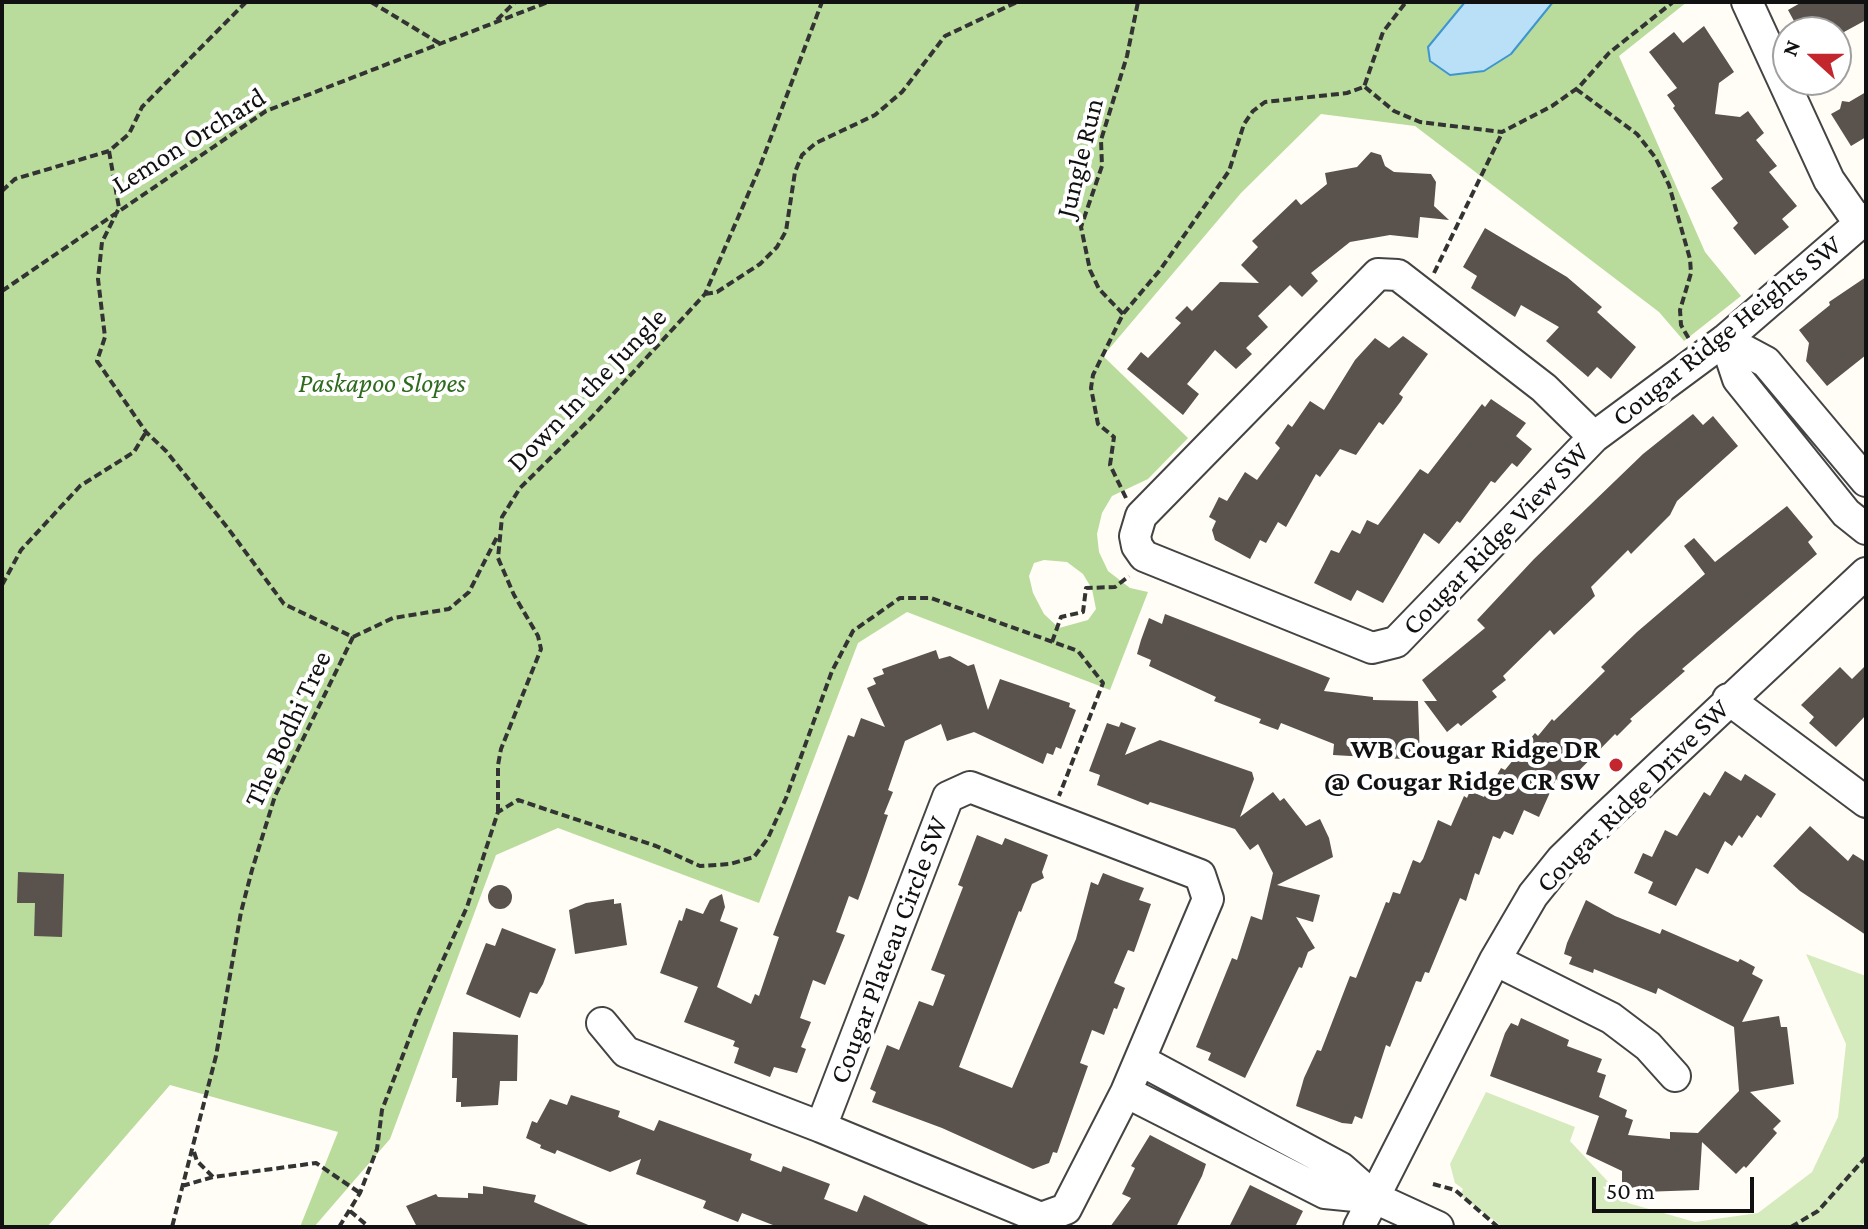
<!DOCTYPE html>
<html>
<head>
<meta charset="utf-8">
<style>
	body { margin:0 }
	#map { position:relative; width:1868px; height:1229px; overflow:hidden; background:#fffdf5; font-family:"Crimson Pro",serif }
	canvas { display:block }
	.frame { position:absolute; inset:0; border:4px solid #111; pointer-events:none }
	.north { position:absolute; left:1772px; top:16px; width:80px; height:80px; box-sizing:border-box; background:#fff; border:2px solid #a0a0a0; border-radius:50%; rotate:291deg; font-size:22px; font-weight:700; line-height:32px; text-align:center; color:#111 }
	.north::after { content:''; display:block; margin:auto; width:28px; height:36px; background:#c4262e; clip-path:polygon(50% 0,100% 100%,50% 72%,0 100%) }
	.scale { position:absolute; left:1592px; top:1177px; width:162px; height:36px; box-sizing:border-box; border:4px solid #111; border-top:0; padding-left:10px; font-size:24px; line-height:28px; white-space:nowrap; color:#111; -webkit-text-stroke:6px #fff; paint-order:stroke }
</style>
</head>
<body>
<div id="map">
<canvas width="1868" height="1229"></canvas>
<div class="frame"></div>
<div class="north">N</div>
<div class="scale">50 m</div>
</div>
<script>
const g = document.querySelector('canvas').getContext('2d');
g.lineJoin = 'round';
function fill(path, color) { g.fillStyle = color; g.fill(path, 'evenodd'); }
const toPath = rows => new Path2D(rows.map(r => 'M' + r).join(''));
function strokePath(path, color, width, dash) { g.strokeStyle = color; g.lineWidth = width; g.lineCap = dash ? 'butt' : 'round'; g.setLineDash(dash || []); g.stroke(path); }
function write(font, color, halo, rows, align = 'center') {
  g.font = font + ' "Crimson Pro",serif'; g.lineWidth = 8; g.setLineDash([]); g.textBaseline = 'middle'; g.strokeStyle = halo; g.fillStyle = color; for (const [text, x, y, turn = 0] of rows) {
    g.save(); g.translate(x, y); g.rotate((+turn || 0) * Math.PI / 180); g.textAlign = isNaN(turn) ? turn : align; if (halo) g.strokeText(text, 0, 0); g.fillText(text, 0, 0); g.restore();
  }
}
fill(toPath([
	[1806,954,1866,976,1866,1222,1860,1227,1503,1227,1460,1195,1463,1189,1455,1183,1450,1164,1486,1092,1575,1127,1570,1141,1628,1203,1695,1222,1758,1213,1812,1172,1838,1117,1846,1044]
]), '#d5ebbd');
fill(toPath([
	[2,2,1465,2,1428,47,1538,18,1553,2,1687,2,1619,56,1705,252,1741,296,1684,341,1659,312,1415,126,1321,114,1241,193,1103,356,1188,438,1148,479,1112,496,1102,513,1097,534,1099,552,1108,571,1130,588,1148,592,1110,690,907,612,858,643,759,903,558,828,496,855,390,1139,314,1227,300,1227,338,1132,170,1085,47,1227,2,1227],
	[1044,560,1067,562,1083,574,1092,589,1096,609,1088,620,1059,628,1044,614,1033,593,1029,576,1034,563]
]), '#b9dc9c');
const water = toPath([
	[1465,2,1553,2,1511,54,1484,71,1450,75,1430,61,1428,47,1465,2]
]);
fill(water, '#b9e0f7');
strokePath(water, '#3f96cf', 2);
fill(toPath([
	[1802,2,1866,2,1866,20,1844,32,1800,32,1788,10],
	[1704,26,1734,72,1719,83,1715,114,1740,117,1748,111,1764,133,1756,140,1777,166,1769,172,1797,206,1782,219,1789,227,1755,255,1733,228,1738,223,1711,188,1723,179,1673,108,1675,106,1667,95,1677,88,1649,52,1674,32,1683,43],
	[1866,92,1866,137,1851,146,1831,114,1840,109,1842,101,1849,102],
	[1371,152,1381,155,1385,166,1394,172,1431,174,1436,182,1434,206,1449,220,1420,217,1418,238,1390,235,1350,242,1311,273,1318,281,1302,297,1290,285,1258,316,1268,327,1246,348,1252,354,1236,369,1215,350,1187,384,1199,394,1183,415,1127,369,1141,352,1148,358,1181,323,1175,318,1187,306,1192,311,1220,282,1259,283,1241,265,1258,247,1252,241,1296,199,1301,205,1327,184,1325,173,1357,167],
	[1485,228,1567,277,1602,307,1597,312,1636,347,1611,379,1597,367,1588,377,1546,341,1559,327,1521,305,1515,317,1471,288,1477,276,1463,267],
	[1866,277,1866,355,1827,386,1806,361,1809,343,1799,330,1830,305,1829,302],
	[1403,336,1428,354,1399,394,1403,397,1401,401,1383,425,1379,422,1356,455,1340,449,1320,477,1316,474,1286,527,1278,522,1266,543,1260,540,1250,559,1215,540,1212,530,1216,521,1209,517,1219,497,1227,501,1245,472,1257,480,1280,448,1275,443,1288,424,1292,427,1310,401,1324,410,1355,360,1375,338,1389,348],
	[1491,399,1526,423,1516,436,1532,449,1517,467,1512,463,1495,483,1491,481,1460,523,1457,521,1439,544,1424,533,1383,603,1357,590,1351,601,1314,583,1331,550,1339,553,1352,530,1360,534,1367,520,1378,525,1420,469,1428,474,1482,404,1485,407],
	[1693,414,1703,425,1713,416,1738,446,1677,501,1670,515,1631,554,1628,550,1591,587,1595,596,1554,635,1550,630,1503,676,1506,680,1492,691,1497,697,1461,726,1458,723,1447,732,1424,701,1437,701,1422,680,1485,628,1477,620,1534,559,1643,454],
	[1787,506,1813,537,1808,542,1817,554,1682,669,1685,671,1630,719,1632,721,1617,736,1615,734,1564,786,1556,779,1539,817,1524,810,1513,835,1504,831,1500,839,1493,836,1479,875,1475,873,1466,901,1460,898,1429,973,1425,972,1421,982,1416,981,1390,1047,1386,1045,1362,1119,1355,1116,1352,1124,1342,1123,1296,1106,1304,1078,1317,1050,1321,1051,1350,976,1356,978,1386,902,1389,903,1393,892,1400,894,1413,860,1420,863,1423,859,1438,820,1451,826,1464,796,1467,798,1470,791,1484,797,1501,768,1505,770,1535,733,1538,736,1552,719,1554,721,1605,671,1601,667,1637,632,1705,574,1684,546,1694,538,1715,562],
	[1165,614,1330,678,1324,691,1373,697,1373,700,1418,701,1420,760,1333,755,1334,744,1281,723,1278,730,1259,723,1261,719,1214,701,1216,697,1149,666,1151,660,1137,654,1141,640,1149,618,1162,624],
	[936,650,939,659,950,656,968,666,974,664,988,710,1000,679,1070,703,1069,707,1076,710,1061,749,1056,747,1053,755,1047,753,1043,764,974,732,947,741,941,724,905,741,888,790,893,792,884,814,888,815,866,878,858,900,849,896,836,932,845,935,825,985,813,980,800,1018,811,1022,801,1047,806,1049,797,1073,774,1067,770,1077,734,1063,739,1048,733,1046,735,1041,684,1022,698,987,660,973,679,920,682,921,686,908,703,914,710,900,722,894,725,907,720,921,738,928,717,987,751,1004,755,994,759,996,779,937,773,935,848,735,854,737,861,718,885,727,867,688,876,684,873,678,884,674,882,669],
	[1866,665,1866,715,1836,747,1809,723,1814,717,1801,705,1840,667,1852,679],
	[1121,722,1136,728,1125,755,1160,740,1252,772,1254,779,1240,817,1273,792,1280,801,1284,798,1306,826,1320,819,1329,838,1333,857,1277,885,1320,895,1313,922,1296,917,1315,948,1308,952,1302,968,1299,967,1245,1078,1208,1060,1211,1053,1196,1047,1232,958,1237,960,1251,916,1262,920,1273,873,1258,844,1250,850,1235,829,1150,802,1148,805,1097,785,1100,775,1089,771,1107,723,1119,727],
	[1725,771,1741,781,1745,774,1776,794,1761,818,1757,815,1742,838,1739,835,1732,846,1725,841,1708,874,1696,868,1676,906,1648,893,1653,882,1634,873,1643,853,1652,857,1665,830,1677,836,1704,792,1710,796],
	[1810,826,1848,861,1853,854,1866,862,1866,935,1800,891,1773,866],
	[977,835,1002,845,1005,838,1048,855,1042,872,1044,878,1032,884,1021,912,1019,911,959,1067,1012,1088,1076,939,1091,882,1098,885,1103,873,1121,880,1144,888,1139,900,1151,904,1134,952,1128,950,1114,983,1125,988,1117,1009,1114,1008,1104,1035,1092,1030,1080,1063,1088,1066,1057,1153,1053,1152,1049,1163,1033,1169,942,1128,872,1102,876,1092,870,1089,887,1045,899,1050,919,1001,933,1006,945,975,931,970,963,887,958,885],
	[18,872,64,874,62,937,34,936,35,903,17,903],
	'488 897a12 12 0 1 1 24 0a12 12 0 1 1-24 0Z',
	[614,899,614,904,621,903,627,945,575,954,569,910,586,903],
	[1586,900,1615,916,1660,934,1662,929,1738,962,1740,959,1755,967,1752,974,1763,980,1742,1022,1779,1016,1781,1027,1787,1027,1794,1084,1750,1092,1781,1121,1773,1129,1777,1133,1746,1168,1744,1166,1736,1174,1702,1142,1699,1190,1642,1192,1622,1183,1622,1171,1586,1154,1599,1116,1490,1076,1505,1033,1511,1023,1518,1026,1521,1018,1569,1040,1567,1046,1602,1059,1597,1072,1606,1075,1599,1097,1627,1110,1625,1117,1633,1120,1628,1135,1670,1139,1670,1132,1698,1133,1739,1091,1734,1027,1658,988,1656,994,1594,969,1593,973,1569,964,1572,957,1564,954,1567,943],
	[502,928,556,949,543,984,537,994,530,992,520,1018,466,994,486,943,495,946],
	[453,1032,518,1035,517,1081,500,1081,498,1105,461,1107,461,1102,456,1102,457,1078,452,1078],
	[571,1095,620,1111,618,1117,654,1131,659,1120,752,1154,750,1160,781,1172,783,1166,830,1184,824,1199,857,1212,864,1195,933,1227,778,1227,742,1213,738,1222,703,1208,706,1201,636,1174,641,1159,610,1172,557,1150,555,1154,540,1148,541,1145,526,1138,532,1121,537,1123,550,1099,567,1105],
	[1150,1135,1206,1164,1202,1176,1176,1227,1110,1227,1131,1198,1122,1194,1135,1168,1131,1166],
	[1250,1185,1303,1211,1295,1227,1229,1227],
	[483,1186,536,1195,534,1202,593,1227,417,1227,406,1206,436,1194,438,1197,468,1198,468,1193,483,1194]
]), '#5a524d');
const minor = toPath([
	[1747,2,1829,180,1859,223],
	[1725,340,1738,379,1846,513,1866,529],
	[1725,340,1766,362,1866,481],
	[1594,437,1544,388,1398,275,1378,274,1141,516,1135,536,1137,546,1144,556,1372,648,1396,642,1594,437,1725,340,1866,218],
	[1728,699,1866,802],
	[970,787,1200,875,1208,899,1126,1092,1066,1209,1041,1218,821,1127,948,797,970,787],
	[1495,960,1611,1018,1648,1046,1675,1076],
	[602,1023,626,1052,821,1127],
	[1140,1060,1341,1168,1375,1198],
	[1126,1092,1325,1193,1375,1198,1438,1227],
	[1359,1227,1495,960,1533,895,1562,859,1598,824,1866,573]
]);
strokePath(minor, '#444', 34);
strokePath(toPath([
	[371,2,439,43],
	[497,20,515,2],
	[1365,87,1394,111,1420,122,1502,132,1552,106,1579,87,1609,53,1673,2],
	[1576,89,1637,134,1655,157,1669,185,1690,259,1691,273,1680,310,1681,325,1689,339],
	[109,151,119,208,102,242,98,279,105,337,97,361,146,432,166,451,227,527,284,604,353,637,275,796,252,870,241,912,216,1056,172,1227],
	[2,191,15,179,109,151,129,134,142,107,246,2],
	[1434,273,1502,133],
	[2,291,266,111,548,2],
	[705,294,717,292,760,264,777,247,786,231,795,172,802,155,816,143,875,115,902,92,945,36,1017,2],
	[1123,314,1099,289,1090,270,1081,227,1102,166,1101,140,1127,56,1138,2],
	[1126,498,1110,465,1114,437,1098,424,1091,388,1093,375,1123,314,1160,270,1229,171,1244,124,1253,111,1265,102,1347,93,1364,87,1383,32,1406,2],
	[2,585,21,550,80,486,134,452,146,432],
	[353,637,393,618,449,609,469,592,497,537],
	[1052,642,1061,617,1083,612,1086,588,1115,587,1129,576],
	[498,812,498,765,501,749,541,649,538,636,514,595,498,558,502,517,520,488,591,418,705,294,759,169,822,2],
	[194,1152,197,1161,213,1177,316,1163,360,1193],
	[1433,1184,1455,1190,1498,1227],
	[182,1186,213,1177],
	[350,1211,369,1227],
	[339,1227,360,1193,377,1149,382,1110,419,1013,467,907,498,812,518,800,656,846,700,866,730,864,754,857,768,838,786,798,832,671,853,631,900,598,931,598,1078,651,1103,683,1059,796],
	[1791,1227,1818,1211,1866,1157]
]), '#333', 4, [8, 4]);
strokePath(minor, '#fff', 30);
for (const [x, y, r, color] of [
	[1616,765,8,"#c4262e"]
]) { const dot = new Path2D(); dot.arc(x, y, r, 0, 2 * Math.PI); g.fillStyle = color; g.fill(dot); strokePath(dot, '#fff', 3); }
write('28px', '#111', '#fff', [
	["Lemon Orchard",189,141,-32],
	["Jungle Run",1080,158,-76],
	["Cougar Ridge Heights SW",1727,331,-39],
	["Down In the Jungle",587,390,-46],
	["Cougar Ridge View SW",1496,539,-46],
	["The Bodhi Tree",288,729,-65],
	["Cougar Ridge Drive SW",1633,796,-45],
	["Cougar Plateau Circle SW",889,950,-69]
]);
write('italic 28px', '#2f6b1f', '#fff', [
	["Paskapoo Slopes",382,383]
]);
write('bold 28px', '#111', '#fff', [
	["WB Cougar Ridge DR",1600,749],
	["@ Cougar Ridge CR SW",1600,781]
], 'right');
</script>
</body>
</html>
